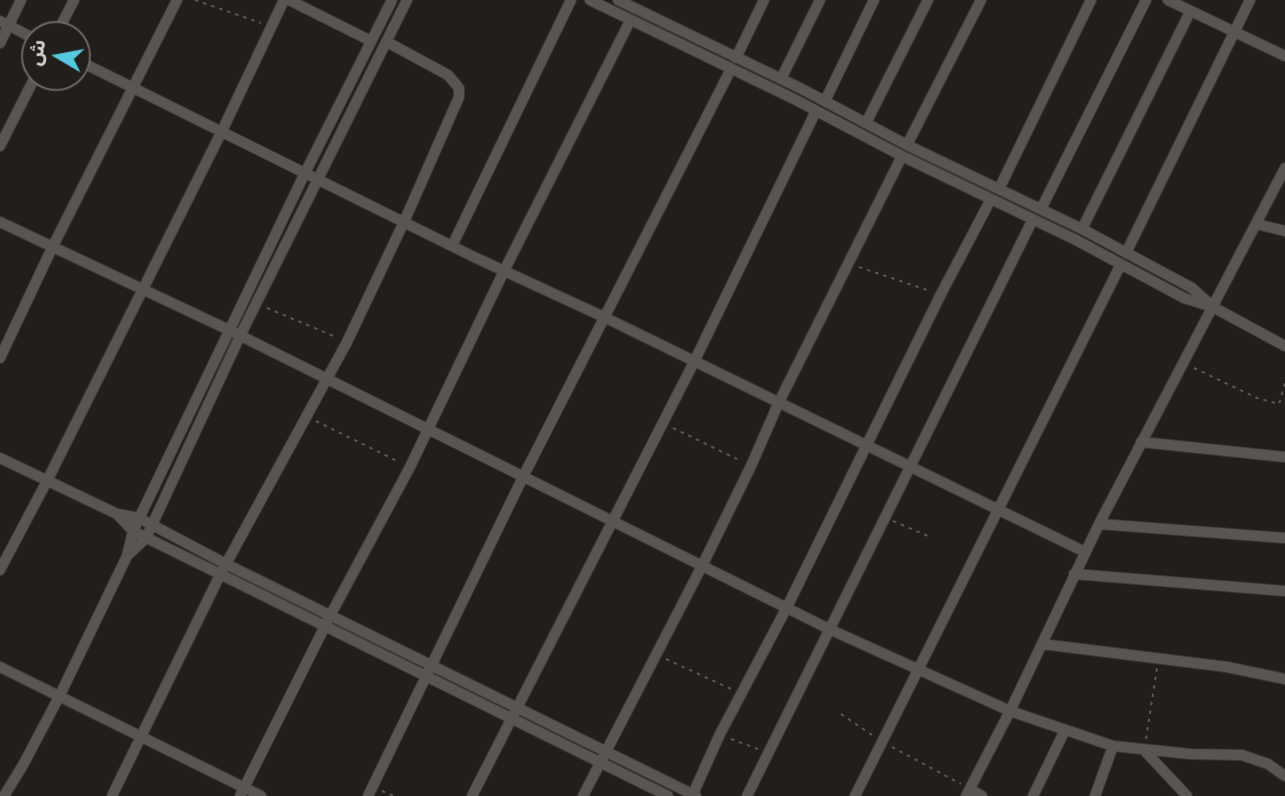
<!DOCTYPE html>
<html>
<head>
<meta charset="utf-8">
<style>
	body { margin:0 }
	#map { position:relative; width:1285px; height:796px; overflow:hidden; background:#211e1b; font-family:Figtree,"Noto Sans Arabic",sans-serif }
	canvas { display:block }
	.north { position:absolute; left:21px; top:21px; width:70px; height:70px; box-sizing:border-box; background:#211e1b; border:2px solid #6a6764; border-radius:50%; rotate:280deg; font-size:19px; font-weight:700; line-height:28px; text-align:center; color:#d7d4d2 }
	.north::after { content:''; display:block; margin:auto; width:24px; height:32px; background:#56c9e0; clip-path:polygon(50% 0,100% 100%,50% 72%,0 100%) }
</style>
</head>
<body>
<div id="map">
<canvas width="1285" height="796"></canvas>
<div class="north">ش</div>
</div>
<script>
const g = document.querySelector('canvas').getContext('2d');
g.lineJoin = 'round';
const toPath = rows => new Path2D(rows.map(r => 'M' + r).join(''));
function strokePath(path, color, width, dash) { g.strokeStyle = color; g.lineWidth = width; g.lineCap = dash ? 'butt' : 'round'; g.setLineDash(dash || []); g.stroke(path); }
const street = toPath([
	[289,0,371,41],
	[590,0,794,99,902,156,1076,240,1184,298,1213,307,1285,346],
	[618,0,800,88,907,145,1082,229,1192,288,1213,307],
	[1168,0,1285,56],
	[0,21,35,39],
	[56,35,74,0],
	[0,43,21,0],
	[736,58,764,0],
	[77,60,474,257,606,318,1085,552],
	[781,79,820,0],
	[825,101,874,0],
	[866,123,928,0],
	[907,145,981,0],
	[0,146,35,77],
	[999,189,1091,0],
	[1041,209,1146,0],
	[0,222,229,330,829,629,1010,711,1113,746,1190,754,1242,755,1268,764,1285,776],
	[1256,224,1285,231],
	[1082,229,1190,12],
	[452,246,571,0],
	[1126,253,1250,0],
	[0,358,52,248,177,0],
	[1141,442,1285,457],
	[0,458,117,514,139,518,226,564,696,796],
	[117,514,133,531,668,796],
	[1099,524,1285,538],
	[127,556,146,538,240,336,407,0],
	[0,570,47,481,222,131,284,0],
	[1074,574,1285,591],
	[1042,644,1227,667,1285,679],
	[0,667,261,796],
	[1144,750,1187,796],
	[970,789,982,796],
	[4,796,23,765,60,695,127,556,133,531,305,173,392,0],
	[112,796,220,575,347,342,404,222,459,97,459,88,448,75,387,42],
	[240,796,330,616,410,467,504,271,630,21],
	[368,796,523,477,731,69],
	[472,796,694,362,816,111],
	[583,796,702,566,751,466,779,402,902,156],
	[692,796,720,734,787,607,941,294,991,199],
	[747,796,1033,219],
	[855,796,1121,264],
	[966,796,1010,711,1099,524,1285,168],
	[1033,796,1065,730],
	[1095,796,1113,746]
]);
strokePath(street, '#3b3937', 12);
strokePath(toPath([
	[195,0,261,23],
	[859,267,930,291],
	[267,308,336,337],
	[1194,368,1257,398,1279,404,1285,383],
	[316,421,399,462],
	[673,428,741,461],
	[893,521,928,536],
	[666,659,731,689],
	[841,714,872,735],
	[731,739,758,749],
	[1146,739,1157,668],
	[892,747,961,784],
	[382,791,394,796]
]), '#5a5754', 2, [3.5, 5]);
strokePath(street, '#595552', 10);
</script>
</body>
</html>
